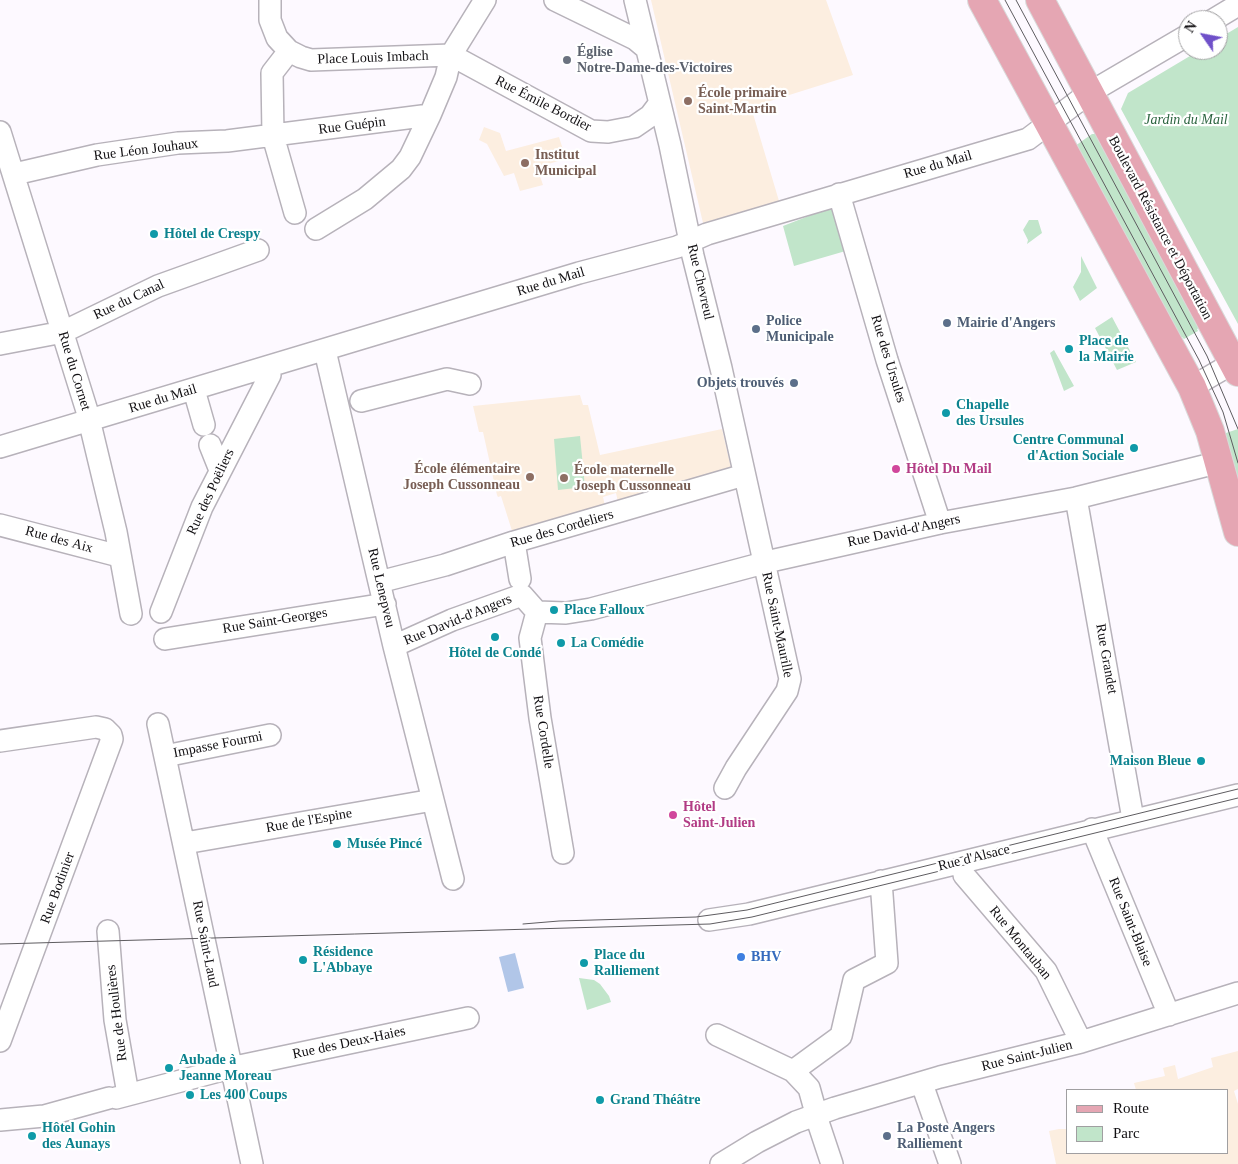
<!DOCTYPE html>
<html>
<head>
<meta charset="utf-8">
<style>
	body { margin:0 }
	#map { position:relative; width:1238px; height:1164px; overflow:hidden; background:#fdf9ff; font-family:"Times New Roman",serif }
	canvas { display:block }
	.legend { position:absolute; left:1066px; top:1089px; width:162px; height:65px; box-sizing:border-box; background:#fff; border:1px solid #a09fa1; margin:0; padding:6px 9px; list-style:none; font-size:15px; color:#121013 }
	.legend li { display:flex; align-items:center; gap:10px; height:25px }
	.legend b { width:25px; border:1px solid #a09fa1 }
	.north { position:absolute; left:1178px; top:10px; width:50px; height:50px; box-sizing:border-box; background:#fff; border:1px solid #a09fa1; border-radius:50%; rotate:303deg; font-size:14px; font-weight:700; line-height:20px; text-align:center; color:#121013 }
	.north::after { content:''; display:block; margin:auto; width:18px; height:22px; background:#6f50c9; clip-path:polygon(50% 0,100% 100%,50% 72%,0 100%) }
</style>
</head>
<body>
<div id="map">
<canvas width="1238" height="1164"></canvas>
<ul class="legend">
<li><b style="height:6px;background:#e5a6b3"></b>Route</li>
<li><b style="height:14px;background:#c1e5ca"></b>Parc</li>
</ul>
<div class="north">N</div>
</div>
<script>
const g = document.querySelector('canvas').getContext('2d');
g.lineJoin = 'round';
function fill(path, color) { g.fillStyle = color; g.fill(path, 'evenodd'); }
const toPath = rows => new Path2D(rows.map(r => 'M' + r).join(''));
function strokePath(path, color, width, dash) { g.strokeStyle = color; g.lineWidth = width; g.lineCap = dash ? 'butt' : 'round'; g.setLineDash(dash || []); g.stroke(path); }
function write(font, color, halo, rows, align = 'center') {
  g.font = font + ' "Times New Roman",serif'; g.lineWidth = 4.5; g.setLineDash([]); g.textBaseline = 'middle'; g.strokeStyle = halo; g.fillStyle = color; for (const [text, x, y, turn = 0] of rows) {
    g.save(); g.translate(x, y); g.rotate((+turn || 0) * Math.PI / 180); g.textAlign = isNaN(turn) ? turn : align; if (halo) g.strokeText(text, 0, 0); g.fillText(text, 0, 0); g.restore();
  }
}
fill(toPath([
	[651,0,826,0,853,75,751,107,779,201,703,223],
	[484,127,500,133,506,151,559,137,566,159,537,167,543,185,520,191,514,173,504,176,487,144,479,140],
	[580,395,583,405,588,405,600,455,722,429,731,468,618,502,616,493,603,497,605,506,513,534,501,496,498,497,497,495,483,432,479,432,473,406],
	[1238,1051,1238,1089,1234,1091,1238,1104,1238,1164,1056,1164,1049,1131,1059,1129,1067,1129,1067,1153,1227,1153,1227,1090,1136,1090,1134,1083,1165,1076,1163,1068,1175,1065,1178,1079,1213,1067,1211,1058]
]), '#fceee0');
fill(toPath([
	[1238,27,1238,324,1121,109,1128,93,1200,50,1218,50,1218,39],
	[1092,134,1097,134,1201,327,1197,329,1198,331,1184,339,1182,337,1179,339,1075,146],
	[837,205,849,250,794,266,783,226],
	[1029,220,1038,220,1042,233,1027,244,1028,240,1023,230],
	[1081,256,1097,288,1080,301,1073,287,1081,272],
	[1112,317,1136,362,1117,370,1095,328],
	[1054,350,1074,386,1064,391,1050,353],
	[1238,429,1238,490,1222,437,1226,436,1226,433],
	[580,436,585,487,558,490,554,439],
	[579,978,594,980,600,984,609,996,611,1002,587,1010]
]), '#c1e5ca');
fill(toPath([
	[515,953,524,988,508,992,499,957]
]), '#b1c6e8');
const minor = toPath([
	[270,0,270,20,277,38,289,51,301,57,311,60,451,55],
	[555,0,635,39,647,49],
	[635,0,670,145,693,256,721,368,790,679,787,691,736,768,725,788],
	[1213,20,1238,5],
	[289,51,272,73,273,136,295,213],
	[451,55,591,131,608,132,634,127,650,116,659,104],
	[0,132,87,411,116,532,131,614],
	[19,173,97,155,178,143,227,141,430,115],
	[839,194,887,360,940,523],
	[316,229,365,199,401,169,410,157,430,115,446,77,451,55,485,0],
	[0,344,63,332,158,286,258,250],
	[326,355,394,646,453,879],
	[1192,387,1238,360],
	[196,397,204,425],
	[361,401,447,379,470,384],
	[210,445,220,470],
	[0,447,579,273,677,247,707,234,1028,139,1089,93,1188,35],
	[1076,498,1133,819],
	[0,525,119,556],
	[514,542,520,579],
	[379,582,445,565,514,542,744,475],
	[522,595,537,612,566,613,591,609,775,560,940,523,1076,498,1220,462],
	[161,612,202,507,270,375],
	[537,612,530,638,540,718,563,853],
	[165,639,385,604],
	[394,646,452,620,522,595],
	[158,724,252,1164],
	[0,741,96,727,105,729,111,735,112,739,0,1041],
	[165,756,270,735],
	[1092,829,1169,1015],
	[185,843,433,800],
	[964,875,1046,971,1081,1042],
	[709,920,749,914,1238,795],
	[108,931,115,1020,128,1094],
	[717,1035,793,1071,809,1088,814,1106],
	[793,1071,841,1036,854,980,887,963,881,881],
	[922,1084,950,1164],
	[116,1098,230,1068,468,1018],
	[816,1116,832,1164],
	[0,1120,44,1116,109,1098],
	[721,1164,757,1142,796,1122,835,1108,940,1077,1081,1042,1238,993]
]);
const major = toPath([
	[982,0,1192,387,1210,431,1238,532],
	[1040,0,1238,372]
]);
strokePath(minor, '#b7b2ba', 24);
strokePath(major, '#d9d9d9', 30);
strokePath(minor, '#fff', 21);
strokePath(major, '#e5a6b3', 28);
strokePath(toPath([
	[1005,0,1199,360,1223,412,1238,463],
	[1016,0,1207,356,1238,429],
	[523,924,559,921,696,917,747,910,1238,789],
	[0,944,710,924,752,917,1238,798]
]), '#5e5c60', 1);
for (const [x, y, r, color] of [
	[567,60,5,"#6b7280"],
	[688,101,5,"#8d6e63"],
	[525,163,5,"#8d6e63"],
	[154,234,5,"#0f9aa8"],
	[947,323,5,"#5c6f8a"],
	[756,329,5,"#5c6f8a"],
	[1069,349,5,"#0f9aa8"],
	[794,383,5,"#5c6f8a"],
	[946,413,5,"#0f9aa8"],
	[1134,448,5,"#0f9aa8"],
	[896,469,5,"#d1479c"],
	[530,477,5,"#8d6e63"],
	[564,478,5,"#8d6e63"],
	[554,610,5,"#0f9aa8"],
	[495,637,5,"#0f9aa8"],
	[561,643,5,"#0f9aa8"],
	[1201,761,5,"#0f9aa8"],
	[673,815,5,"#d1479c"],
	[337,844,5,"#0f9aa8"],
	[741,957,5,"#3f7fe0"],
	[303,960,5,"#0f9aa8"],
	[584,963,5,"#0f9aa8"],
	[169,1068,5,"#0f9aa8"],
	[190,1095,5,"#0f9aa8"],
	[600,1100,5,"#0f9aa8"],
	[32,1136,5,"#0f9aa8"],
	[887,1136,5,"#5c6f8a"]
]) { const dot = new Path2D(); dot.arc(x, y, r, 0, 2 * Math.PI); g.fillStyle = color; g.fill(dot); strokePath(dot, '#fff', 2); }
write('bold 14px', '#5b616d', '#fff', [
	["Église",577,52],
	["Notre-Dame-des-Victoires",577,68]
], 'left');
write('14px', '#121013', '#fff', [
	["Place Louis Imbach",373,58,-2],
	["Rue Émile Bordier",543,104,27],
	["Rue Guépin",352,126,-7],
	["Rue Léon Jouhaux",146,150,-7],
	["Rue du Mail",938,165,-16],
	["Boulevard Résistance et Déportation",1160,228,62],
	["Rue du Mail",551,282,-17],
	["Rue Chevreul",700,282,77],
	["Rue du Canal",129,300,-25],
	["Rue des Ursules",888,359,73],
	["Rue du Cornet",74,371,73],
	["Rue du Mail",163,399,-17],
	["Rue des Poëliers",211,492,-65],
	["Rue des Cordeliers",562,529,-16],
	["Rue David-d'Angers",904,531,-12],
	["Rue des Aix",59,540,15],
	["Rue Lenepveu",381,588,77],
	["Rue David-d'Angers",458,620,-22],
	["Rue Saint-Georges",275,621,-9],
	["Rue Saint-Maurille",777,625,78],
	["Rue Grandet",1106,659,80],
	["Rue Cordelle",543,732,81],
	["Impasse Fourmi",218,745,-11],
	["Rue de l'Espine",309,821,-10],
	["Rue d'Alsace",974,858,-14],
	["Rue Bodinier",58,888,-70],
	["Rue Saint-Blaise",1130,922,68],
	["Rue Montauban",1020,943,51],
	["Rue Saint-Laud",205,944,79],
	["Rue de Houlières",117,1013,-97],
	["Rue des Deux-Haies",349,1043,-12],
	["Rue Saint-Julien",1027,1056,-14]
]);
write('bold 14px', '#785e54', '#fff', [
	["École primaire",698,93],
	["Saint-Martin",698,109],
	["Institut",535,155],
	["Municipal",535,171],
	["École élémentaire",520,469,"right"],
	["Joseph Cussonneau",520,485,"right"],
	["École maternelle",574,470],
	["Joseph Cussonneau",574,486]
], 'left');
write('italic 14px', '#2d6541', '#fff', [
	["Jardin du Mail",1186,120]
]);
write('bold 14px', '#0d838f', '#fff', [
	["Hôtel de Crespy",164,234],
	["Place de",1079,341],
	["la Mairie",1079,357],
	["Chapelle",956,405],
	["des Ursules",956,421],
	["Centre Communal",1124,440,"right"],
	["d'Action Sociale",1124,456,"right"],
	["Place Falloux",564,610],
	["La Comédie",571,643],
	["Hôtel de Condé",495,653,"center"],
	["Maison Bleue",1191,761,"right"],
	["Musée Pincé",347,844],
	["Résidence",313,952],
	["L'Abbaye",313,968],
	["Place du",594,955],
	["Ralliement",594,971],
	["Aubade à",179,1060],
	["Jeanne Moreau",179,1076],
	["Les 400 Coups",200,1095],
	["Grand Théâtre",610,1100],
	["Hôtel Gohin",42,1128],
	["des Aunays",42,1144]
], 'left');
write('bold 14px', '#4e5e75', '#fff', [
	["Police",766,321],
	["Municipale",766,337],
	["Mairie d'Angers",957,323],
	["Objets trouvés",784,383,"right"],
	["La Poste Angers",897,1128],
	["Ralliement",897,1144]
], 'left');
write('bold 14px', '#b23c85', '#fff', [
	["Hôtel Du Mail",906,469],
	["Hôtel",683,807],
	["Saint-Julien",683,823]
], 'left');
write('bold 14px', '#366cbe', '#fff', [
	["BHV",751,957]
], 'left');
</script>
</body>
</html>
